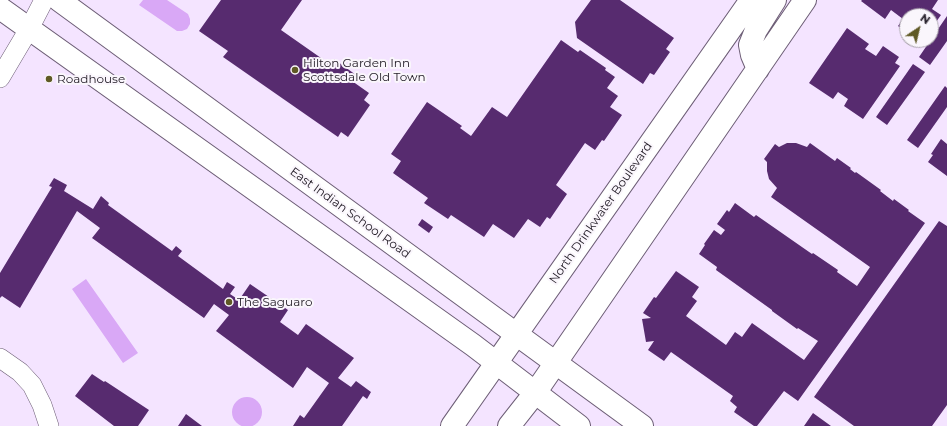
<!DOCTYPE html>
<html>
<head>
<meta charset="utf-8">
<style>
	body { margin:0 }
	#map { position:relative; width:947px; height:426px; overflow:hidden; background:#f4e4ff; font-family:Montserrat,sans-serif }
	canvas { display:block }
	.north { position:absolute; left:899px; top:8px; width:40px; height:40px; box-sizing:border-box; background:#faf6fc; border:1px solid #a5a0a8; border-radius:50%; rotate:35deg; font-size:11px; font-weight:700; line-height:16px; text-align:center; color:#26202a }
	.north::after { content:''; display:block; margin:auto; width:14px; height:18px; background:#5f5925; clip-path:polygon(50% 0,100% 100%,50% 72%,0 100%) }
</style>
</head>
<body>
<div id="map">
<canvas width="947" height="426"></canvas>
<div class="north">N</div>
</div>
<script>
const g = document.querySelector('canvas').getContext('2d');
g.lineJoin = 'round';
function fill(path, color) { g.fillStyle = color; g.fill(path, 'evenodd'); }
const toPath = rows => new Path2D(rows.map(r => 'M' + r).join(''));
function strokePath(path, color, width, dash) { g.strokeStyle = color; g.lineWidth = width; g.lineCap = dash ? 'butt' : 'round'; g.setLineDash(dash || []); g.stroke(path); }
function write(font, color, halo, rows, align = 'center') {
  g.font = font + ' Montserrat,sans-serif'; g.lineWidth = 4; g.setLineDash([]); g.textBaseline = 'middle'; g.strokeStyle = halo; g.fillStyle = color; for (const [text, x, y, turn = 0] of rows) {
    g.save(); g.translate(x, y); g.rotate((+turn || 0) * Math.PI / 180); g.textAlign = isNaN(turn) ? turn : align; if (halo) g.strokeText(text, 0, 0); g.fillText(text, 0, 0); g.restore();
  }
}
fill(toPath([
	[143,0,167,0,188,14,190,19,190,24,187,29,182,31,177,31,139,5],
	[86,279,138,353,123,363,72,289],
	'232 412a15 15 0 1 1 30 0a15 15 0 1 1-30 0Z'
]), '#d9a8f6');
fill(toPath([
	[221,0,302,0,281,30,331,65,334,59,356,75,352,81,369,93,364,100,370,105,348,137,341,132,338,137,223,57,228,51,199,31],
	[591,0,620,0,674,38,666,49,670,52,654,75,650,73,643,84,577,38,575,22],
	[862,0,938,0,932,9,941,15,931,29,931,16,907,16,907,33,898,26,903,19,891,10,885,19,861,1],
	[947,16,947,41,930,65,919,57],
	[847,28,869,44,865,49,876,56,883,46,899,57,895,63,900,66,863,119,844,106,848,99,838,92,833,99,809,83],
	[561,40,578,52,580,50,606,68,605,70,615,77,607,88,618,96,610,107,622,115,604,141,602,140,595,150,585,143,556,185,567,194,550,219,547,217,540,227,528,219,514,238,493,224,484,237,451,215,448,219,424,203,428,198,393,173,401,161,391,154,427,102,462,126,460,128,471,136,492,107,507,117],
	[913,64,925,72,887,125,876,117],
	[945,86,947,88,947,107,918,148,907,140],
	[941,139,947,144,947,176,928,162,933,155,931,154],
	[787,143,796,143,807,147,810,143,835,161,837,158,851,168,850,169,855,173,856,172,881,190,880,191,893,201,894,199,909,210,908,211,925,223,798,401,784,391,757,426,754,426,734,412,737,407,730,401,733,396,671,352,664,361,648,350,654,341,646,342,642,319,651,318,643,313,654,297,656,298,676,271,699,287,692,297,697,301,686,316,726,345,735,332,742,337,752,323,804,360,818,341,798,328,797,329,772,311,772,310,716,270,717,267,699,254,705,245,704,244,714,230,721,235,725,230,717,224,727,210,729,212,735,203,754,217,756,215,812,254,813,253,838,270,837,272,857,286,870,267,771,197,777,188,769,179,767,171,767,162,764,159,775,144,779,147],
	[54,178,67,185,64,191,93,209,101,196,109,203,108,205,172,251,176,246,182,251,178,256,223,289,227,282,235,287,230,294,239,300,250,284,288,310,280,322,298,335,306,324,354,358,338,378,351,387,356,381,371,392,367,399,363,396,342,426,293,426,300,415,304,418,329,383,307,367,293,388,216,331,229,315,214,304,204,318,92,238,100,228,77,211,20,308,2,296,0,298,0,273,52,187,49,186],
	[422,219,433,227,429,233,418,225],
	[939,221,947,226,947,405,932,426,854,426,814,397],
	[92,374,104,382,105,381,149,410,138,426,114,426,75,396],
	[813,413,831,426,804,426],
	[186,414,202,426,178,426]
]), '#572b6f');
const minor = toPath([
	[0,78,29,29,44,0],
	[0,358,20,372,32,385,42,405,49,426]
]);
const secondary = toPath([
	[59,0,642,426],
	[0,8,473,345,579,426]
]);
const primary = toPath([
	[758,69,752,55,750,45,756,30,775,0],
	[452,426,751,0],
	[509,426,535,393,805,0]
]);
strokePath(minor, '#6d5e76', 20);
strokePath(secondary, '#6d5e76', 24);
strokePath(primary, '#6d5e76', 24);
strokePath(minor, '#fff', 19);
strokePath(secondary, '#fff', 22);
strokePath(primary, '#fff', 22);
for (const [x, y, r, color] of [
	[295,70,4,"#5f5925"],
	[49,79,4,"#5f5925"],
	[229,302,4,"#5f5925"]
]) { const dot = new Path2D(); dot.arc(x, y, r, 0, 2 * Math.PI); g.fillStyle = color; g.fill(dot); strokePath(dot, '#faf6fc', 1.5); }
write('12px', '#26202a', '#faf6fc', [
	["Hilton Garden Inn",303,63],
	["Scottsdale Old Town",303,77],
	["Roadhouse",57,79],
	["The Saguaro",237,302]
], 'left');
write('12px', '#26202a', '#faf6fc', [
	["East Indian School Road",350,213,36],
	["North Drinkwater Boulevard",601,213,-55]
]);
</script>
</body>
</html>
